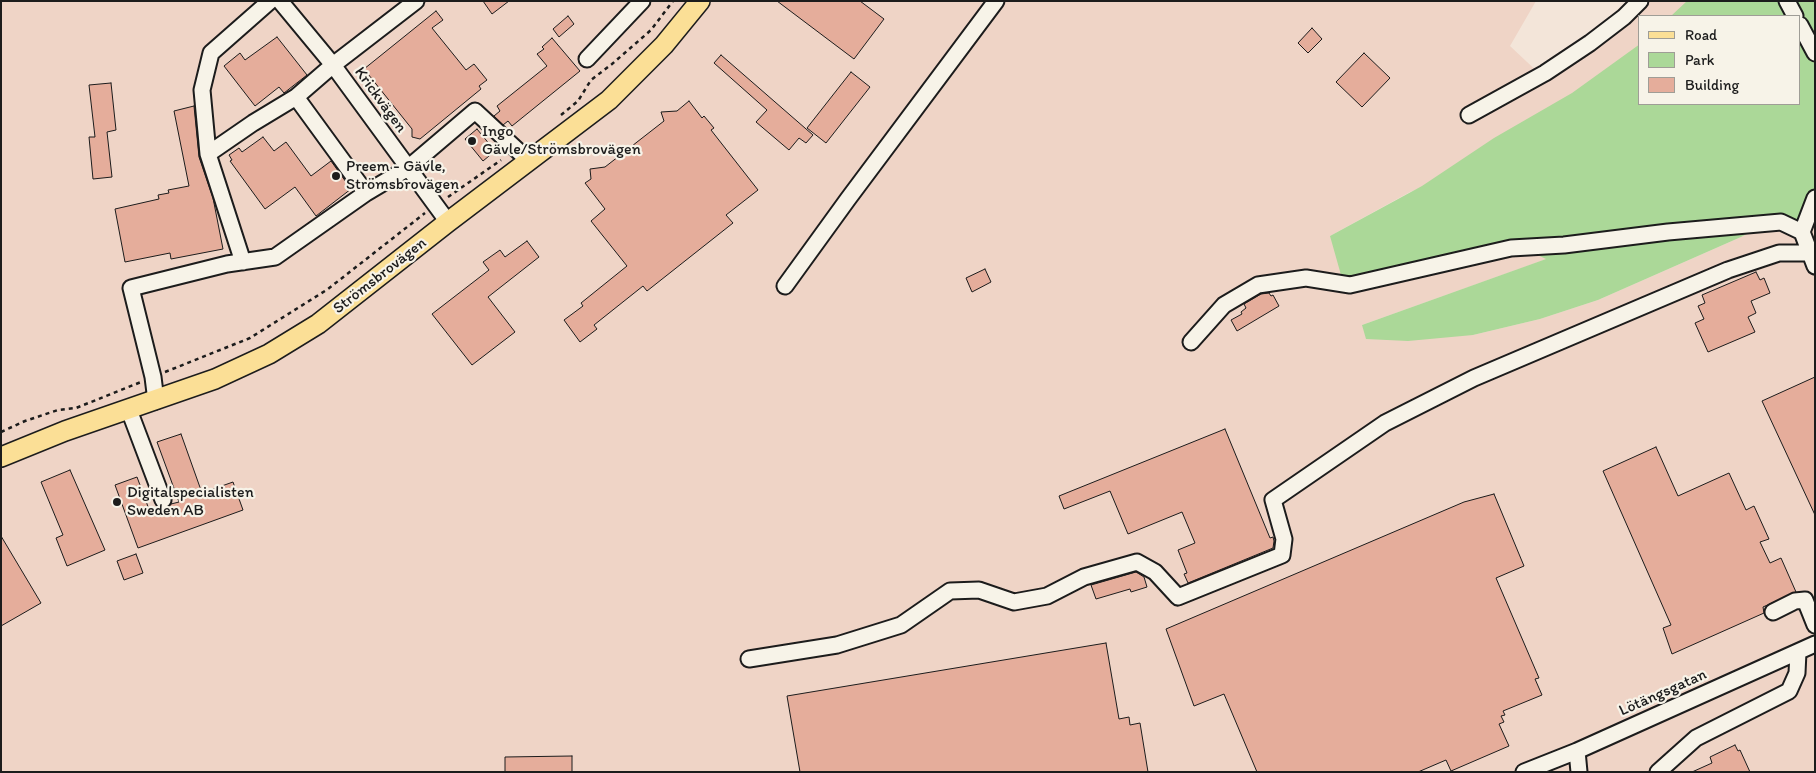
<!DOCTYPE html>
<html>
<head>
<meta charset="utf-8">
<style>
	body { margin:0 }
	#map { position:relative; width:1816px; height:773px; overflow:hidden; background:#f3e5d9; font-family:Itim,sans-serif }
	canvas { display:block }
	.frame { position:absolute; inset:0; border:2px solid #1c1c1c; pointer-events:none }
	.legend { position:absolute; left:1638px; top:15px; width:162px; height:90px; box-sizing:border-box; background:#f7f3e8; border:1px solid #9f9d96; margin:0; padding:6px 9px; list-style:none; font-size:15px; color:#1c1c1c }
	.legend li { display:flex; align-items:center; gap:10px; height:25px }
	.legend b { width:25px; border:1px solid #9f9d96 }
</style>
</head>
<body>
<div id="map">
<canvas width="1816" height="773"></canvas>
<div class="frame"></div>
<ul class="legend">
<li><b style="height:6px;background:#fbdf96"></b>Road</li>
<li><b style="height:14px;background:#abd898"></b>Park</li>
<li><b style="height:14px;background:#e5ad9b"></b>Building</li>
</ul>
</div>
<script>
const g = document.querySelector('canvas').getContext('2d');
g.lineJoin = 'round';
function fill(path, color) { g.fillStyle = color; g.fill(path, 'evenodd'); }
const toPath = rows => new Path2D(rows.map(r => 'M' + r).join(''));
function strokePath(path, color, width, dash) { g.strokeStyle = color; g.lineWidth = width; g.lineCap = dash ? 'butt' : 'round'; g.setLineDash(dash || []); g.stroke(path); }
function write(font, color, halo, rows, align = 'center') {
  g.font = font + ' Itim,sans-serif'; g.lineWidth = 4.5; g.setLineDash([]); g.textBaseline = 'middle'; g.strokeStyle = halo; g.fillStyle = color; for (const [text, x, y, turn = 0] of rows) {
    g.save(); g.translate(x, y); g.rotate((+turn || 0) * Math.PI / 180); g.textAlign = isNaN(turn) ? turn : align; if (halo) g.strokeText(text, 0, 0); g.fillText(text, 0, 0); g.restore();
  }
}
fill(toPath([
	[1,1,1536,1,1510,46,1543,77,1643,1,1815,1,1815,185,1425,186,1410,192,1330,236,1512,243,1547,259,1362,325,1473,335,1540,319,1598,300,1741,237,1785,215,1798,224,1815,222,1815,772,1,772],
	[1640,16,1800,16,1800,104,1640,104]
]), '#efd4c6');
fill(toPath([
	[1687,1,1815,1,1815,222,1798,224,1784,215,1741,237,1598,300,1540,319,1473,335,1408,341,1366,339,1362,325,1546,259,1512,243,1360,278,1341,275,1330,236,1422,186,1494,138,1572,93,1640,44,1640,104,1800,104,1800,16,1671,16]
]), '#abd898');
const building = toPath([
	[483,1,509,1,492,14,483,1],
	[777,1,860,1,884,19,854,59,777,1],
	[436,11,443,20,432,28,466,70,474,64,487,80,479,86,481,89,420,139,412,137,412,129,364,69,436,11],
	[568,16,574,24,559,37,553,29,568,16],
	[1312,28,1322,39,1308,53,1298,43,1312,28],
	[277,37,307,75,284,93,279,87,255,106,224,66,240,53,245,60,277,37],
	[552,38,580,71,512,126,508,121,503,125,494,116,500,111,497,106,547,66,537,54,544,49,542,47,552,38],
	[1364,53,1390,78,1362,107,1336,82,1364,53],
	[721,55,813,135,806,143,799,138,789,150,756,122,767,110,714,63,721,55],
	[851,72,870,87,826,143,807,128,851,72],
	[111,83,116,130,107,132,112,177,93,179,89,137,95,137,89,85,111,83],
	[689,101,702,118,704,116,714,128,711,130,758,190,726,215,733,223,647,291,643,286,594,325,597,329,580,342,564,320,583,306,581,303,627,266,591,221,605,209,585,183,591,179,590,169,605,167,664,121,661,112,677,111,689,101],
	[194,106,199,157,213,198,223,249,171,259,170,253,125,262,115,209,159,199,158,195,169,193,168,190,189,186,174,111,194,106],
	[477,129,495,151,483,161,465,139,477,129],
	[263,137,274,151,286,142,311,176,331,161,351,189,316,216,295,187,265,209,230,161,232,160,229,155,239,148,242,152,263,137],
	[527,241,539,257,488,297,515,332,472,365,432,314,489,270,483,262,500,250,505,257,527,241],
	[985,269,991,282,972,292,966,278,985,269],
	[1756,272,1760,280,1764,278,1770,293,1751,301,1756,313,1748,317,1755,332,1708,352,1695,323,1704,319,1698,306,1705,303,1702,295,1756,272],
	[1269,293,1271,296,1273,295,1279,306,1237,331,1231,320,1242,314,1241,312,1246,308,1244,304,1261,294,1269,293],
	[1815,377,1815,515,1762,401,1815,377],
	[1225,429,1270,538,1273,537,1274,541,1273,548,1188,583,1184,574,1187,573,1178,550,1195,543,1182,512,1128,534,1110,491,1064,509,1059,496,1225,429],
	[181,434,202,493,233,482,243,510,138,548,115,485,137,477,150,512,160,508,166,509,171,504,179,502,157,442,181,434],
	[1656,447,1678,496,1729,473,1746,510,1754,506,1769,539,1760,542,1770,563,1781,558,1796,592,1763,607,1764,613,1672,654,1663,628,1671,625,1603,471,1656,447],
	[70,470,105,550,67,566,56,538,63,535,41,482,70,470],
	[1494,494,1524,566,1496,578,1539,678,1535,679,1542,695,1503,711,1505,715,1501,716,1504,722,1499,724,1509,746,1451,771,1446,760,1418,772,1257,772,1224,694,1194,706,1166,629,1464,502,1494,494],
	[1,536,41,603,1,626,1,536],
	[136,554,143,573,124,580,117,561,136,554],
	[1136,572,1144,577,1147,587,1131,592,1130,589,1096,599,1091,585,1136,572],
	[1106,643,1119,719,1129,717,1130,725,1140,723,1148,772,800,772,787,696,1106,643],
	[1735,745,1738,751,1740,750,1750,772,1692,772,1712,763,1710,757,1735,745],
	[572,756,572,772,505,772,505,757,572,756]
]);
fill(building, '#e5ad9b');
strokePath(building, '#1c1c1c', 1);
const minor = toPath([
	[280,1,333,65,448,222],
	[1787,1,1795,16],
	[1800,25,1815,53],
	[587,59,642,1],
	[1469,115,1545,73,1590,43,1624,17,1640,1],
	[208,154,253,123,296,97],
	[366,193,296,97,333,65,416,1],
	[1802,232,1815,198],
	[243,262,208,154,202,90,211,53,270,1],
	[785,286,848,199,996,1],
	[1191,342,1224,305,1258,285,1306,278,1350,285,1511,248,1564,245,1668,232,1781,222,1802,232,1815,266],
	[156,401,153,377,131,288,227,264,275,257,366,193,408,168,475,111,529,161],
	[129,410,163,500],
	[1773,612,1795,601,1805,600,1815,625],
	[749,659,837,645,901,625,950,591,979,590,1014,602,1047,596,1084,577,1137,562,1155,572,1178,597,1282,555,1284,539,1273,500,1385,423,1474,378,1728,270,1779,253,1809,253],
	[1577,751,1579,772],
	[1524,772,1577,751,1815,644],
	[1658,772,1696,738,1789,691,1797,673,1798,652]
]);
const major = toPath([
	[1,457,65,431,215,379,269,354,318,324,448,222,609,100,664,45,700,1]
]);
strokePath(minor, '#1c1c1c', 19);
strokePath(major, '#1c1c1c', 22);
strokePath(toPath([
	[561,115,578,101,591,80,612,64,651,30,673,1],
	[448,197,501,160],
	[165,372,250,338,328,289,425,213],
	[1,432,25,421,58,410,76,408,141,382]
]), '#1c1c1c', 2.5, [4, 4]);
strokePath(minor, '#f7f3e8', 15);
strokePath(major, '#fbdf96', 19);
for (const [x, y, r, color] of [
	[472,141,5,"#1c1c1c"],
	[336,176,5,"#1c1c1c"],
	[117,502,5,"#1c1c1c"]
]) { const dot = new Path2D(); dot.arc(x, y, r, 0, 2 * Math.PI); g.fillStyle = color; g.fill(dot); strokePath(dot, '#f7f3e8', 2); }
write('16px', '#1c1c1c', '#f7f3e8', [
	["Krickvägen",380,100,54],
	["Strömsbrovägen",380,276,-38],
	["Lötängsgatan",1663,693,-24]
]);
write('16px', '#1c1c1c', '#f7f3e8', [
	["Ingo",482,132],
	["Gävle/Strömsbrovägen",482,150],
	["Preem - Gävle,",346,167],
	["Strömsbrovägen",346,185],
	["Digitalspecialisten",127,493],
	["Sweden AB",127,511]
], 'left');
</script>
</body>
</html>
